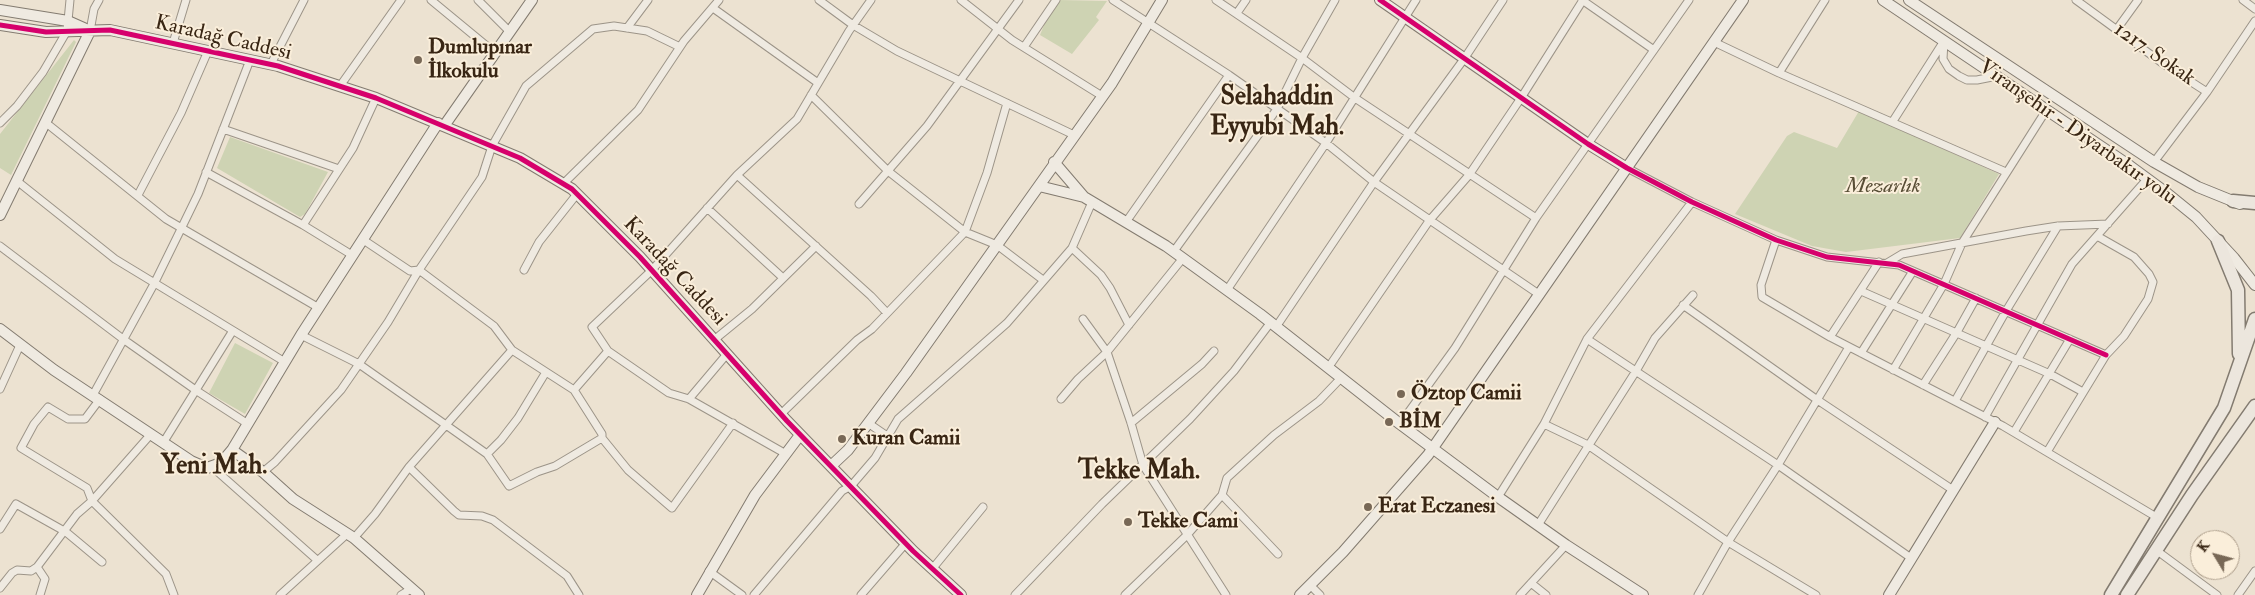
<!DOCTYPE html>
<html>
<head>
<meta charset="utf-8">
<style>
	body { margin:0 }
	#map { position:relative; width:2255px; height:595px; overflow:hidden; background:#ece2d1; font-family:"IM FELL Double Pica",serif }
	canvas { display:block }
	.north { position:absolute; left:2190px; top:530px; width:50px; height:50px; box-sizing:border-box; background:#faeeda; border:1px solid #ad9e8b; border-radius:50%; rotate:307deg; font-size:14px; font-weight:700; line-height:20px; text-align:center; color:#392614 }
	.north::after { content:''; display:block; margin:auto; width:18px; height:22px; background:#786856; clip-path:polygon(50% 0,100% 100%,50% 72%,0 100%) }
</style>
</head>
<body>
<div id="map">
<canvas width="2255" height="595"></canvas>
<div class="north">K</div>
</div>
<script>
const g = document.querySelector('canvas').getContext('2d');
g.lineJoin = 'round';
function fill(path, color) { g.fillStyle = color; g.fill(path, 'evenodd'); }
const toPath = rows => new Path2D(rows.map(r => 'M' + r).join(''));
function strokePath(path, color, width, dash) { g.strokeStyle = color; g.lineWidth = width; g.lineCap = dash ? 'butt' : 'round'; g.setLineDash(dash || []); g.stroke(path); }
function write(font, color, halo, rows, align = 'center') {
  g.font = font + ' "IM FELL Double Pica",serif'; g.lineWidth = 4; g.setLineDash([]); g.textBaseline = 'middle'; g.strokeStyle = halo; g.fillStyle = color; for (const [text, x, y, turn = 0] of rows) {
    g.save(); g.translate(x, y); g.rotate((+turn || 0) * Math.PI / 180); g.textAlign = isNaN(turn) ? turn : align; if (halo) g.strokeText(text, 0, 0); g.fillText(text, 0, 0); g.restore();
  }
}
fill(toPath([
	[1058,0,1107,1,1096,17,1099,20,1072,54,1040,35,1051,8],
	[74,40,76,42,11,175,0,168,0,134],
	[1859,111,1999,174,1960,238,1846,252,1812,246,1735,214,1787,136,1794,132,1837,148],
	[230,137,328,172,305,214,300,217,217,168],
	[235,343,273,363,245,414,209,393]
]), '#ced3b3');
const street = toPath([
	[431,0,494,52],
	[478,0,509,31],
	[819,0,853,25,897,51,1074,135],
	[961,0,1012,40,1102,96],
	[1113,0,1229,75,1326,143,1374,182,1540,295],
	[1216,0,1302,58,1355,98,1536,218],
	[1582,0,1654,50],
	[2076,0,2165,65,2207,92],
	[2243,0,2255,9],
	[713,8,818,83],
	[1237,13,1246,0],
	[627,28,648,0],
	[2117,29,2138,0],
	[90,31,94,9,99,0],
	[1944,41,1943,59,1949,69,1959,76,1967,80,1977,80,1997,76],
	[1714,42,1779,73,2006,172],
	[173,43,186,0],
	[1024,47,1056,0],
	[271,64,304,0],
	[1779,73,1825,0],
	[340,86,401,0],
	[811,95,888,171,965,232,997,245,1043,280],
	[1893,121,1944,41],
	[45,122,166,219,319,308],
	[0,123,17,106,43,72,67,31,70,0],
	[223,129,339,169],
	[2154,162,2207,92,2255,21],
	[1627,168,1692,202,1776,240,1827,257,1899,265,2106,355],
	[206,172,303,225,352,255],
	[737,175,871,296,887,313],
	[17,181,115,259,285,362],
	[563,184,638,110,684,41,719,0],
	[138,195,181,113,208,51],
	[859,204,927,126,1019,0],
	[707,208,783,278],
	[1126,222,1229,75],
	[303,225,353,148,376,98],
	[362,239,410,271,419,270,494,326,512,350,574,390,602,434,602,438,628,470,672,508,733,423],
	[1776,240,1761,285,1762,297,1830,337,2003,426,2158,518],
	[0,246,123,339,197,391,248,424],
	[1072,248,1101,275,1110,288,1129,325],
	[1174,251,1277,109,1302,58,1335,0],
	[1887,263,1902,254,2026,231,2058,226,2108,224],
	[524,270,539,242,577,194],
	[1227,290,1326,143,1416,0],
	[1861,291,2050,374,2083,392],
	[1683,305,1816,399,1953,490],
	[1083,319,1107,352,1131,423,1143,465,1226,595],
	[1276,327,1374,182,1464,59,1503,0],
	[301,335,359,364,446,425,487,454,509,486,537,472,555,466,602,438],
	[1830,337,1879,262],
	[1587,339,1778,465,1911,558],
	[714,340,752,309,816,246],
	[1861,353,1913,271],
	[1328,368,1429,221,1469,175,1521,98,1583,0],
	[1893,370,1944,284,1962,243,2047,109],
	[1923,385,1957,332,1976,298],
	[0,389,20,345],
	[574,390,608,351],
	[93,395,154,284,181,229,198,194,250,60],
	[100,399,85,419,68,419,48,407,34,424,21,448,87,488,92,501,166,574,174,595],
	[689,399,727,354],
	[1061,399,1078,379,1107,352,1183,258],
	[1955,401,2006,311,2058,226],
	[781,414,857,340,872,329,965,232,987,173,1007,103],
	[1985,417,2072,264,2148,178],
	[868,423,887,436],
	[1131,423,1202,364,1214,351],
	[1400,424,1455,348,1536,218,1689,0],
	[1544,424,1588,445,1728,542,1816,595],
	[2014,432,2070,339],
	[163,443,232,332],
	[2047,452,2106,355,2124,336,2148,299,2153,282,2149,274,2134,257,2097,236],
	[487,454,501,440,518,418,546,372],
	[786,454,689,399,669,393,608,351,592,327,652,270,737,175,797,119,849,31,871,0],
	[211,466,317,560],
	[409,467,454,511,459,515,482,516,493,520,567,576,579,595],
	[263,472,275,462,341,390,388,322,419,270,482,177,492,146,526,86,593,29,614,26,647,31,680,47],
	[1498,497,1544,424,1587,339,1692,202],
	[1538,525,1636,371,1655,338,1693,295],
	[0,529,16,504,66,532,102,562],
	[354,538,375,514,409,467,512,350],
	[2156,550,2217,595],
	[1278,554,1222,495,1227,478,1274,435,1319,401,1341,378],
	[37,567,45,579,40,595],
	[933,568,983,507],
	[709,571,742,595],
	[1531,583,1546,595],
	[1310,585,1320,595],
	[0,588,12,573,17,570,31,571,37,567,77,514,92,501,151,434],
	[280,595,347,534],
	[401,595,411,589],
	[754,595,842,491,851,486,875,458,898,419,1007,323,1072,248,1092,202],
	[861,595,906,543],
	[1015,595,1102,504,1190,419,1234,371,1271,322],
	[1125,595,1187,535,1222,495],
	[1520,595,1566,545],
	[1698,595,1728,542,1778,465,1849,347],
	[2238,595,2255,571]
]);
const secondary = toPath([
	[1380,0,1588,144,1627,168],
	[1883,0,2130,166,2164,191,2196,217,2234,258,2255,285],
	[1909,0,2154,162,2198,187,2240,204],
	[0,10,68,21,86,29],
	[0,25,46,32,110,30,278,66,376,98,520,158,572,189,640,257,787,421,913,551,961,595],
	[444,126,532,0],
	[1054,162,1084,197],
	[1039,186,1084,197,1166,246,1260,314,1400,424,1498,497,1566,545,1643,595],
	[0,215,90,31],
	[0,329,54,370,191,461,207,468,221,463,232,450,301,335,438,123],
	[232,450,263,472,293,499,354,538,419,595],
	[831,466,848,450,906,373,1112,83,1162,0],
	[697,595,755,495,800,435],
	[1300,595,1343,552,1428,455,1743,0],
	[1889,595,1995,422]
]);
const highway = toPath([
	[2233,201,2255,203],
	[2218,241,2238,290,2239,354],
	[2111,595,2224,408,2255,319],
	[2127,595,2192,495,2255,406]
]);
strokePath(street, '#9c9488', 9);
strokePath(secondary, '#837b70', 12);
strokePath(highway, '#837b70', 15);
strokePath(street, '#efeae1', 7);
strokePath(secondary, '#efeae1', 10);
strokePath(highway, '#ece6dd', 12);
strokePath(toPath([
	[1380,0,1588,144,1627,168,1692,202,1776,240,1827,257,1899,265,2106,355],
	[0,25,46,32,110,30,278,66,376,98,520,158,572,189,640,257,787,421,913,551,961,595]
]), '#d6006c', 5);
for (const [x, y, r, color] of [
	[418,60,5,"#786856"],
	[1401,394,5,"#786856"],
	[1389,422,5,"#786856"],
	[842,439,5,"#786856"],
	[1368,507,5,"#786856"],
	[1128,522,5,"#786856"]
]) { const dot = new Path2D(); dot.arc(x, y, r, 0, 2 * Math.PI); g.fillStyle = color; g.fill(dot); strokePath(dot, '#faeeda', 2); }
write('21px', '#392614', '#faeeda', [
	["Karadağ Caddesi",223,39,13],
	["1217. Sokak",2154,55,35],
	["Viranşehir - Diyarbakır yolu",2077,133,35],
	["Karadağ Caddesi",674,272,47]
]);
write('bold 21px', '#392614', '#faeeda', [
	["Dumlupınar",428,48],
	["İlkokulu",428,72],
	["Öztop Camii",1411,394],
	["BİM",1399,422],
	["Kuran Camii",852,439],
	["Erat Eczanesi",1378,507],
	["Tekke Cami",1138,522]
], 'left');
write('italic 21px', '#584e36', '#faeeda', [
	["Mezarlık",1883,187]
]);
write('bold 26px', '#392614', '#faeeda', [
	["Selahaddin",1277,98],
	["Eyyubi Mah.",1277,128],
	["Yeni Mah.",214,467],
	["Tekke Mah.",1139,472]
]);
</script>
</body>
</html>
